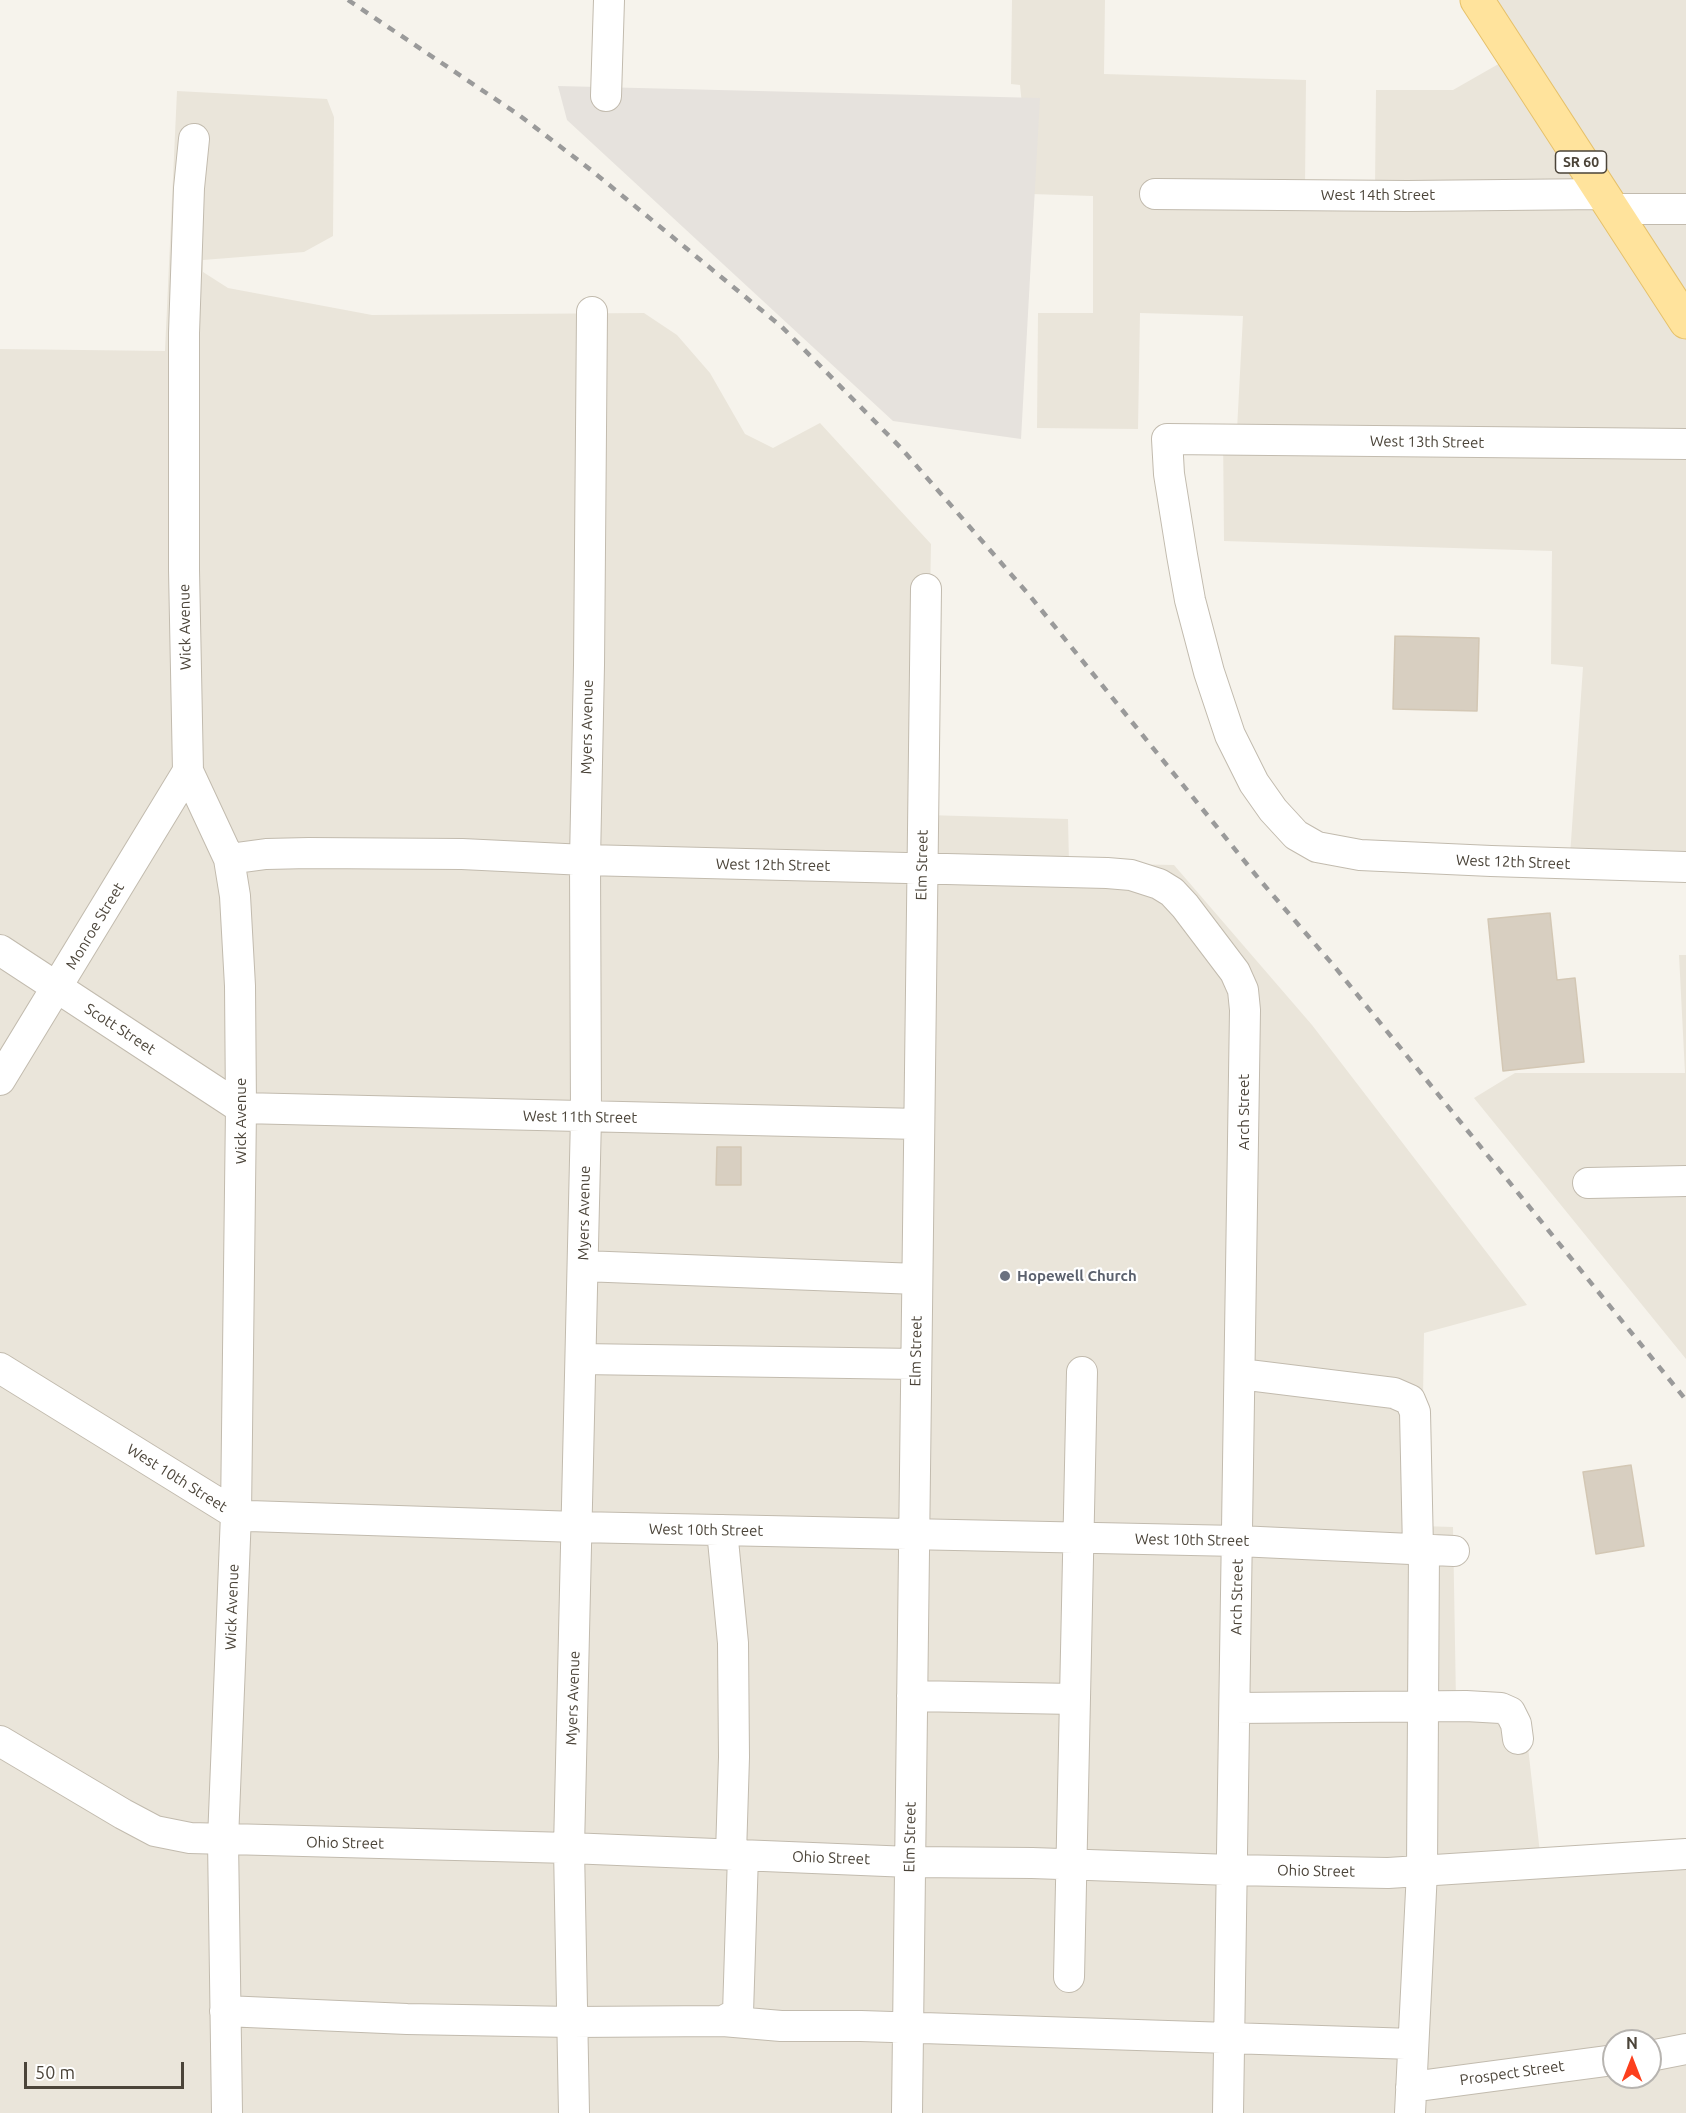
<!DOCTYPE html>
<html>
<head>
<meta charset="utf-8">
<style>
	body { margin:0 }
	#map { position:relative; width:1686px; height:2113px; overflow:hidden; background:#f6f3ec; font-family:Ubuntu,sans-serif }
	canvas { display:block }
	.north { position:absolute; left:1602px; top:2029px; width:60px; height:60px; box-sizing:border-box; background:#fff; border:2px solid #b7b4b0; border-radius:50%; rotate:0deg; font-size:16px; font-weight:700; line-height:24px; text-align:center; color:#4b4439 }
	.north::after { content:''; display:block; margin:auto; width:21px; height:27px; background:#fc3f1d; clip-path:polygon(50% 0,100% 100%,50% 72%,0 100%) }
	.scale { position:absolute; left:24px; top:2062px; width:160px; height:27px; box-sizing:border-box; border:3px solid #4b4439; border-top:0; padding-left:8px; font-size:18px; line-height:21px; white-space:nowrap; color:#4b4439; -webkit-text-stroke:4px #fff; paint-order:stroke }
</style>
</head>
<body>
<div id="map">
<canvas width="1686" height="2113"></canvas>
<div class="north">N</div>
<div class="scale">50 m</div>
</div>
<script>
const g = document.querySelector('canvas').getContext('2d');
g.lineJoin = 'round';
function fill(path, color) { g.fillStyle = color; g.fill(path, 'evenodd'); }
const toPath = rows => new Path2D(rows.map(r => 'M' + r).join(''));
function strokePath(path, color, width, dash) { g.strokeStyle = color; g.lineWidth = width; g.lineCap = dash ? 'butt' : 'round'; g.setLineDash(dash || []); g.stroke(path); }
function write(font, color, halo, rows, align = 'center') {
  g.font = font + ' Ubuntu,sans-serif'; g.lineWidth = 4.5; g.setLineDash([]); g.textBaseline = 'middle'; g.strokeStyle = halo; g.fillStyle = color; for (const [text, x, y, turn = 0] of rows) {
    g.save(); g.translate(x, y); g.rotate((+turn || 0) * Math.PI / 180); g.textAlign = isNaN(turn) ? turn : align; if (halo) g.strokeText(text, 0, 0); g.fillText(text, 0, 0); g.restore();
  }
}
fill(toPath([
	[1012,0,1105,0,1104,74,1306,80,1305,187,1375,188,1376,90,1453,90,1523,50,1491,0,1686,0,1686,858,1570,856,1583,667,1551,664,1552,551,1224,541,1223,430,1237,430,1243,316,1140,313,1138,429,1037,428,1038,313,1093,313,1093,196,1031,194,1020,85,1011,84],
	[177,91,327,99,334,117,333,236,304,252,203,260,203,272,228,288,372,315,644,313,677,335,710,373,745,434,773,448,820,423,931,544,926,815,1068,819,1069,863,1174,865,1312,1025,1527,1305,1424,1333,1421,1526,1453,1527,1456,1701,1523,1703,1540,1853,1686,1841,1686,2113,0,2113,0,349,165,351],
	[1614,2041,1650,2041,1650,2077,1614,2077],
	[1679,955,1686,955,1686,1359,1474,1098,1515,1073,1685,1073]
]), '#eae5da');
fill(toPath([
	[558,86,1040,98,1021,439,893,421,567,120]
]), '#e6e2dd');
const building = toPath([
	[1395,636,1479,638,1477,711,1393,709,1395,636],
	[1550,913,1557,980,1575,978,1584,1062,1503,1071,1488,919,1550,913],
	[717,1147,741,1147,741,1185,716,1185,717,1147],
	[1631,1465,1644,1546,1596,1554,1583,1472,1631,1465]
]);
fill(building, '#d8cfc1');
strokePath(building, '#d3c7b4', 1.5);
const minor = toPath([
	[606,96,609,0],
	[194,139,189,188,184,333,184,570,188,771,229,859,235,896,240,986,241,1108,236,1514,223,1840,227,2113],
	[1155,194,1407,196,1602,194],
	[1612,209,1686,209],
	[1686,444,1167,439,1169,474,1182,555,1190,600,1209,672,1230,735,1254,783,1273,810,1296,835,1317,847,1360,855,1491,861,1686,867],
	[229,859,266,854,309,853,462,854,585,860,1107,873,1131,875,1159,884,1172,892,1185,906,1235,972,1243,990,1245,1010,1228,2113],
	[0,950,241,1108,919,1124],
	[0,1080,188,771],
	[1588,1183,1686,1181],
	[583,1266,917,1279],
	[581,1359,916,1364],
	[0,1368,236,1514,249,1516,577,1527,1238,1541,1454,1551],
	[1240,1374,1394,1393,1410,1400,1415,1412,1418,1549],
	[722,1530,733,1643,734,1757,731,1854],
	[912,1696,1075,1699],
	[1235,1708,1466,1706,1501,1708,1510,1712,1516,1724,1518,1739],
	[0,1741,123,1814,155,1831,190,1838,569,1848,910,1862,1032,1863,1231,1870,1388,1873,1686,1854],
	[1069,1977,1082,1372],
	[225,2011,407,2019,572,2022,723,2021,738,2013,743,1855],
	[723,2021,781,2026,861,2026,1413,2044],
	[1650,2056,1686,2049],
	[1411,2087,1614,2060],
	[574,2113,569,1848,586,1117,585,860,589,665,592,312],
	[907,2113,926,589],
	[1410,2113,1422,1871,1424,1549]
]);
const major = toPath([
	[1477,0,1686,322]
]);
strokePath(minor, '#c2bbae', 32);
strokePath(major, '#e6c16a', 35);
strokePath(minor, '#fff', 30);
strokePath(major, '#ffe39c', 33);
strokePath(toPath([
	[348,0,519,115,591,170,782,327,901,448,1030,596,1259,879,1334,966,1686,1400]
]), '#9a9a9a', 4.5, [8, 8]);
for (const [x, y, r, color] of [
	[1005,1276,6,"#6b7280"]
]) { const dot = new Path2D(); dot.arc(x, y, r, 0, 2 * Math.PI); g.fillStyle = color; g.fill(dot); strokePath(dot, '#fff', 2); }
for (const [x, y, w] of [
	[1581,162,51]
]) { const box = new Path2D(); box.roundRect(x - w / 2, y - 11, w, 22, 4.5); g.fillStyle = '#fff'; g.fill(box); strokePath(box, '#4b4439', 1.5); }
write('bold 14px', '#4b4439', null, [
	["SR 60",1581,162]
]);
write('15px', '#4b4439', '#fff', [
	["West 14th Street",1378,195],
	["West 13th Street",1427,442,1],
	["Wick Avenue",185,627,-91],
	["Myers Avenue",587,727,-89],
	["West 12th Street",1513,862,2],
	["West 12th Street",773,865,1],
	["Elm Street",922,865,-89],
	["Monroe Street",95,926,-59],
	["Scott Street",120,1029,33],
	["Arch Street",1244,1112,-90],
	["West 11th Street",580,1117,1],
	["Wick Avenue",241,1121,-90],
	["Myers Avenue",584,1213,-89],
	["Elm Street",916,1351,-89],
	["West 10th Street",177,1478,32],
	["West 10th Street",706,1530,1],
	["West 10th Street",1192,1540,1],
	["Arch Street",1237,1597,-89],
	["Wick Avenue",232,1607,-88],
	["Myers Avenue",573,1698,-88],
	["Elm Street",910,1837,-89],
	["Ohio Street",345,1843,1],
	["Ohio Street",831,1858,2],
	["Ohio Street",1316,1871,1],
	["Prospect Street",1512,2073,-8]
]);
write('bold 15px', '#5b616d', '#fff', [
	["Hopewell Church",1017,1276]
], 'left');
</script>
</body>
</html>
